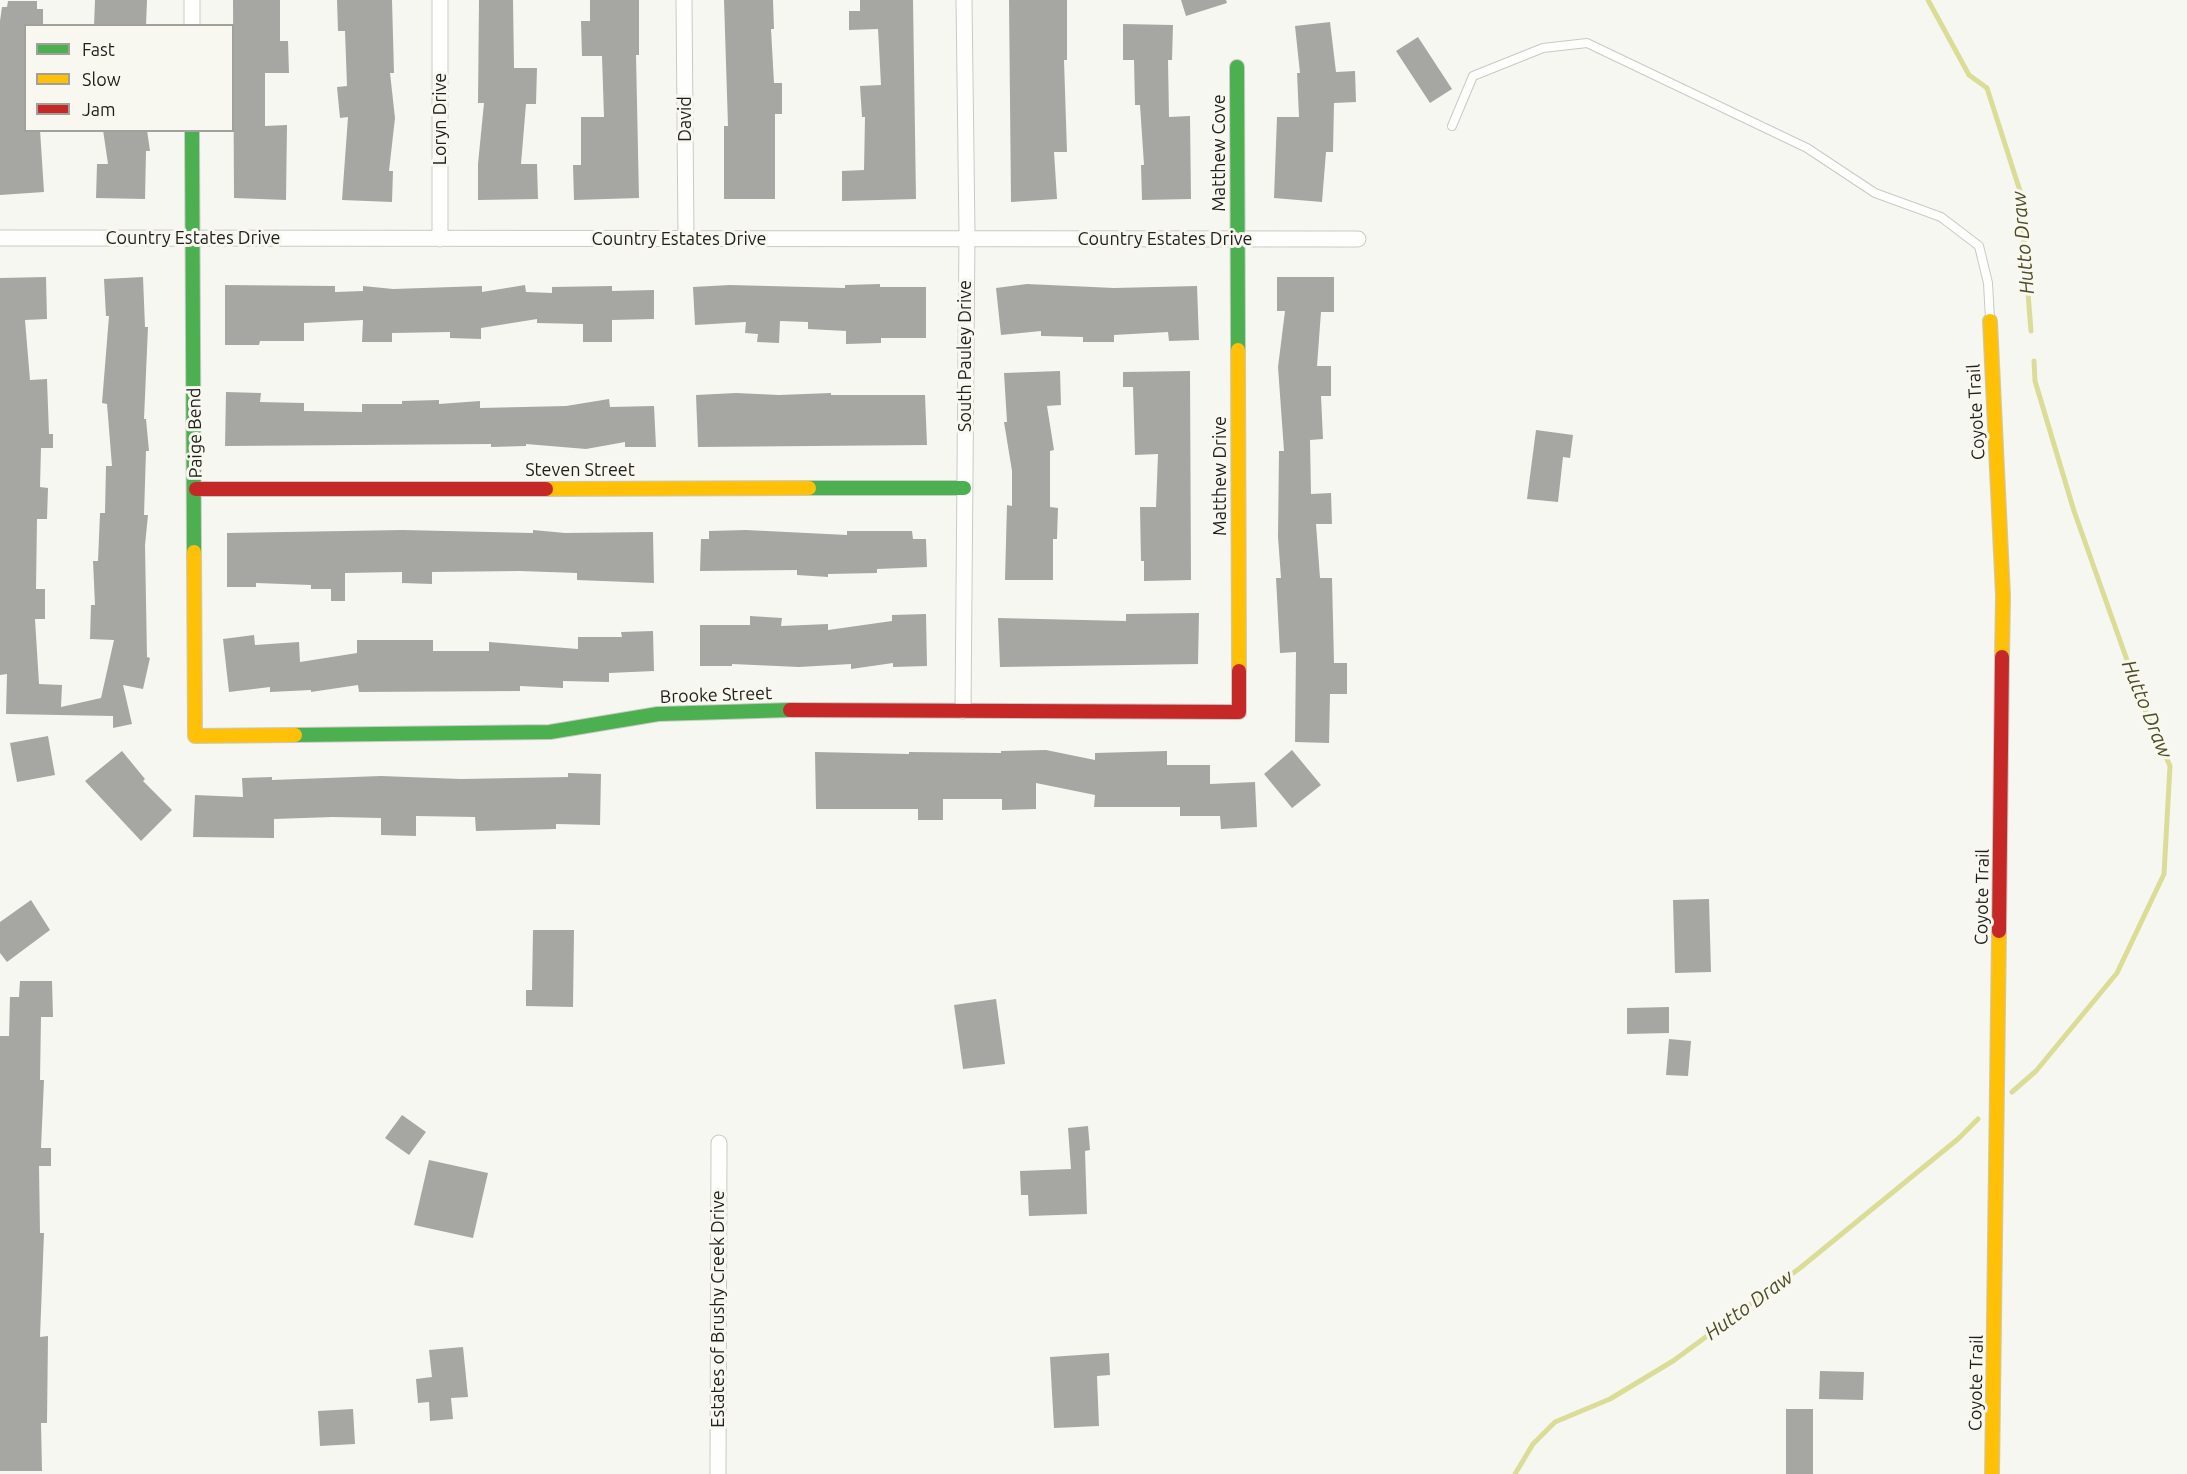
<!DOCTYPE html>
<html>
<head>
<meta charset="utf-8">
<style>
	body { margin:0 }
	#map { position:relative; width:2187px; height:1474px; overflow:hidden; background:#f7f7f2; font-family:Ubuntu,sans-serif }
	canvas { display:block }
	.legend { position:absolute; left:24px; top:24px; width:210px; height:108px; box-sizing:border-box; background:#f8f8f1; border:2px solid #a1a19c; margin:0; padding:8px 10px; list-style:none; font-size:18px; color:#1f1f1c }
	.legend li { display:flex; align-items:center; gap:12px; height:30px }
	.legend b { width:30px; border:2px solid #a1a19c }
</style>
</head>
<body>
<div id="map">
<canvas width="2187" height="1474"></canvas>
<ul class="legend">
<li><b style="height:8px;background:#4caf50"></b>Fast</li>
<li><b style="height:8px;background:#ffc107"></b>Slow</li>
<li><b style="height:8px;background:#c62828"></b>Jam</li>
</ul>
</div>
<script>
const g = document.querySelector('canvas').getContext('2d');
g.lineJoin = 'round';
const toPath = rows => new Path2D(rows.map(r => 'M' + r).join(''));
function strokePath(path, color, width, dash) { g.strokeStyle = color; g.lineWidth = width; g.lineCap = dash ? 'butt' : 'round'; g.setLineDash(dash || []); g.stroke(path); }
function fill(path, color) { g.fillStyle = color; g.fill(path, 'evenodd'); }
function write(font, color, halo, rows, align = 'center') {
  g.font = font + ' Ubuntu,sans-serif'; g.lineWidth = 6; g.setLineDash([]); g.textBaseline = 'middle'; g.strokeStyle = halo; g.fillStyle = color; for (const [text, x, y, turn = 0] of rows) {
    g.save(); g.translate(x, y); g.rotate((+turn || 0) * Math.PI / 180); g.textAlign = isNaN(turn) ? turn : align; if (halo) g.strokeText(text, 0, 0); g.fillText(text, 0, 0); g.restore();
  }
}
strokePath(toPath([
	[1928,0,1969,75,1987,88,2020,191,2031,331],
	[2012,1092,2036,1071,2117,973,2164,874,2170,766,2144,708,2074,511,2035,381,2034,361],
	[1515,1474,1533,1444,1555,1422,1610,1399,1673,1361,1800,1268,1958,1139,1978,1119]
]), '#dbdd96', 5);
fill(toPath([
	[95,0,147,0,146,26,94,26],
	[233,0,280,0,280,41,288,41,289,73,265,73,265,126,287,125,286,200,234,198],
	[337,0,392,0,394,73,390,73,395,118,389,171,393,171,392,202,342,200,348,117,340,118,337,87,347,86,345,31,338,31],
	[479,0,513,0,514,68,537,68,536,104,526,104,521,164,537,164,538,199,478,200,478,164,484,103,478,103],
	[590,0,639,0,639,55,636,55,639,198,574,200,573,165,581,165,581,117,604,117,602,56,582,56,581,21,590,21],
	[724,0,773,0,774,29,771,29,774,83,782,83,782,114,775,114,775,199,724,199,724,126,728,126],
	[860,0,913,0,916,199,842,201,842,171,864,170,865,117,862,117,860,86,881,85,878,29,849,30,849,11,860,11],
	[1009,0,1067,0,1067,60,1064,60,1067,152,1054,152,1057,199,1011,202],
	[1181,0,1226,0,1227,3,1186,16],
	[8,1,37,1,37,9,43,9,43,26,26,26,26,130,40,130,44,192,0,195,0,21,2,7,7,7],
	[1330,22,1336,72,1355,71,1356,102,1334,103,1333,152,1326,152,1322,202,1274,198,1277,117,1299,117,1297,73,1300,73,1295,26],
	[1123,24,1173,25,1172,60,1168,60,1169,117,1190,116,1191,199,1142,200,1141,165,1144,165,1140,105,1135,105,1134,60,1123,60],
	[1418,37,1452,89,1430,103,1396,51],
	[103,130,147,130,150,151,146,151,145,199,96,198,97,164,108,164],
	[46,277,47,319,25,320,30,380,47,379,49,434,53,434,53,448,41,448,40,487,48,488,47,519,37,519,36,589,45,589,45,619,35,619,39,684,62,685,61,707,101,698,114,640,90,639,91,605,95,605,93,561,98,561,100,513,105,513,106,466,112,466,107,404,102,403,109,316,106,316,104,279,143,277,145,327,148,327,144,419,146,419,149,451,146,451,144,515,148,515,145,545,147,657,150,658,143,689,123,685,132,724,113,728,113,716,6,714,7,674,0,675,0,278],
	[1277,277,1334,277,1334,312,1321,312,1317,366,1331,366,1331,396,1321,396,1323,439,1310,440,1311,494,1331,493,1332,524,1316,524,1320,578,1332,578,1334,663,1347,663,1347,694,1330,694,1329,743,1295,742,1296,652,1280,653,1276,578,1281,578,1278,537,1279,451,1284,451,1278,367,1285,311,1277,311],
	[880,284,880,287,926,287,926,338,881,338,881,343,846,344,846,331,808,329,808,322,780,321,779,343,757,342,758,334,745,333,746,322,695,325,693,287,730,285,845,288,845,285],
	[1027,284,1114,288,1197,286,1199,340,1169,341,1168,332,1114,335,1114,342,1083,342,1083,337,1041,336,1041,331,1001,335,996,288],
	[225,285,335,286,335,292,363,291,363,286,393,289,482,286,482,292,525,285,526,292,552,293,552,287,612,286,612,291,654,290,654,319,612,320,612,342,583,342,583,324,537,323,537,319,481,328,481,339,450,338,450,332,392,333,392,342,362,342,363,320,304,323,304,341,260,341,259,345,225,345],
	[1060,371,1061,405,1047,406,1054,450,1050,451,1050,507,1058,508,1057,539,1053,539,1053,580,1005,580,1007,505,1012,506,1012,471,1004,422,1007,422,1004,373],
	[1190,371,1191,580,1144,581,1144,561,1141,561,1140,507,1156,507,1158,454,1135,455,1133,387,1123,387,1123,372],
	[226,392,261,393,260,402,304,403,304,411,362,412,362,404,402,404,402,401,439,400,439,404,480,401,480,408,566,406,609,399,610,407,654,406,656,447,625,447,625,442,586,449,526,444,526,446,491,447,491,444,225,446],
	[736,393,779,395,831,393,831,395,925,395,927,445,698,447,696,395],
	[1536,430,1573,435,1570,458,1563,457,1558,502,1527,499],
	[403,530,533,533,533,530,565,533,653,532,654,583,577,580,577,573,520,571,432,572,432,584,402,583,402,572,345,573,345,601,331,601,331,589,311,589,311,585,256,583,256,587,227,587,227,533],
	[746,530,847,535,847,531,912,531,913,539,926,539,927,567,877,569,877,573,828,574,828,577,797,575,797,570,700,571,701,539,709,539,709,531],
	[1199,613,1198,664,1000,667,998,618,1126,621,1126,614],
	[926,614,927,666,893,667,893,663,851,669,851,664,799,667,732,664,732,666,700,666,700,625,750,625,750,616,782,618,781,626,828,624,828,630,892,621,892,615],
	[653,631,654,671,609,673,609,682,563,681,563,688,520,686,520,691,359,692,358,685,311,692,311,690,270,692,270,687,229,692,223,639,254,635,255,645,299,642,300,662,357,653,357,640,433,640,433,651,489,651,489,642,578,649,578,637,622,637,621,632],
	[48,736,55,775,17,782,10,743],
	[1046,750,1095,760,1095,753,1167,751,1167,765,1210,765,1210,784,1255,782,1257,827,1221,829,1220,816,1180,816,1180,807,1094,807,1095,795,1036,783,1036,809,1002,810,1002,799,943,799,943,820,918,820,918,809,816,809,815,752,909,754,909,752,1001,753,1001,751],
	[1292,750,1321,785,1292,808,1264,774],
	[122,751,145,779,143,781,172,810,141,841,85,781],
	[568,773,601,774,600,825,556,824,556,829,476,831,475,817,416,816,416,836,381,835,381,818,333,817,274,819,274,838,193,837,195,795,243,797,242,778,272,777,272,780,381,776,461,779,568,777],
	[1709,899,1711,972,1675,973,1673,900],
	[31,900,50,930,7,962,0,953,0,922],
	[533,930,574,930,573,1007,526,1006,526,990,532,990],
	[20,981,52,981,53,1017,41,1017,40,1080,44,1080,41,1148,51,1148,51,1166,39,1166,40,1233,44,1233,40,1337,48,1336,47,1423,41,1423,42,1471,0,1471,0,1036,9,1036,10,997,19,997],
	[996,999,1005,1064,963,1069,954,1005],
	[1669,1007,1669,1033,1627,1034,1627,1008],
	[1669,1039,1691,1041,1688,1076,1666,1075],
	[402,1115,426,1132,409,1155,385,1138],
	[1088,1126,1090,1150,1085,1151,1087,1214,1029,1216,1028,1195,1021,1195,1020,1171,1071,1169,1068,1128],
	[429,1160,488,1173,473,1238,414,1225],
	[463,1347,468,1397,451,1398,453,1419,430,1421,429,1402,418,1403,416,1379,432,1377,429,1350],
	[1109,1353,1110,1375,1097,1376,1099,1426,1054,1428,1050,1357],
	[1820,1371,1864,1372,1863,1400,1819,1399],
	[353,1409,355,1444,320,1446,318,1411],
	[1786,1409,1813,1409,1813,1474,1786,1474]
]), '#a6a6a3');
const lane = toPath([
	[1452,126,1473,76,1543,48,1587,43,1807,148,1875,193,1941,217,1979,246,1988,283,1990,319]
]);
const street = toPath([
	[192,0,192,26],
	[440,0,440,239],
	[684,0,686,239],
	[0,238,1358,239],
	[963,711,967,233,964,0],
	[718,1474,719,1143]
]);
const fast = toPath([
	[1237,67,1238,350],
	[192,130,194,552],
	[809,488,964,488],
	[295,735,550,732,658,714,790,710]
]);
const slow = toPath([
	[1990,321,2003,596,2002,657],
	[1238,350,1239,671],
	[546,489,809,488],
	[194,552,195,736,295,735],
	[1992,1474,1999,931]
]);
const jam = toPath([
	[196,489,546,489],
	[790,710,1239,712,1239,671],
	[1999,931,2002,657]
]);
strokePath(lane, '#c9c9c5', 10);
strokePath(street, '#c9c9c5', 17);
strokePath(fast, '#c9c9c5', 16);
strokePath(slow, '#c9c9c5', 16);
strokePath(jam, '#c9c9c5', 16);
strokePath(lane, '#fefefd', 8);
strokePath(street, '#fefefd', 15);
strokePath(fast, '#4caf50', 14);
strokePath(slow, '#ffc107', 14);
strokePath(jam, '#c62828', 14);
write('18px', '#1f1f1c', '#f8f8f1', [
	["Loryn Drive",440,119,-90],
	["David",685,119,-90],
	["Matthew Cove",1219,153,-90],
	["Country Estates Drive",193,238],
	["Country Estates Drive",679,239],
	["Country Estates Drive",1165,239],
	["South Pauley Drive",965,356,-90],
	["Coyote Trail",1976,412,-93],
	["Paige Bend",195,433,-91],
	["Steven Street",580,470],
	["Matthew Drive",1220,476,-90],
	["Brooke Street",716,695,-2],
	["Coyote Trail",1982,897,-89],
	["Estates of Brushy Creek Drive",718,1309,-90],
	["Coyote Trail",1976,1383,-89]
]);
write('italic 20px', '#4c4e24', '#f8f8f1', [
	["Hutto Draw",2023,243,-95],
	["Hutto Draw",2147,709,68],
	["Hutto Draw",1749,1305,-36]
]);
</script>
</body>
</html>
